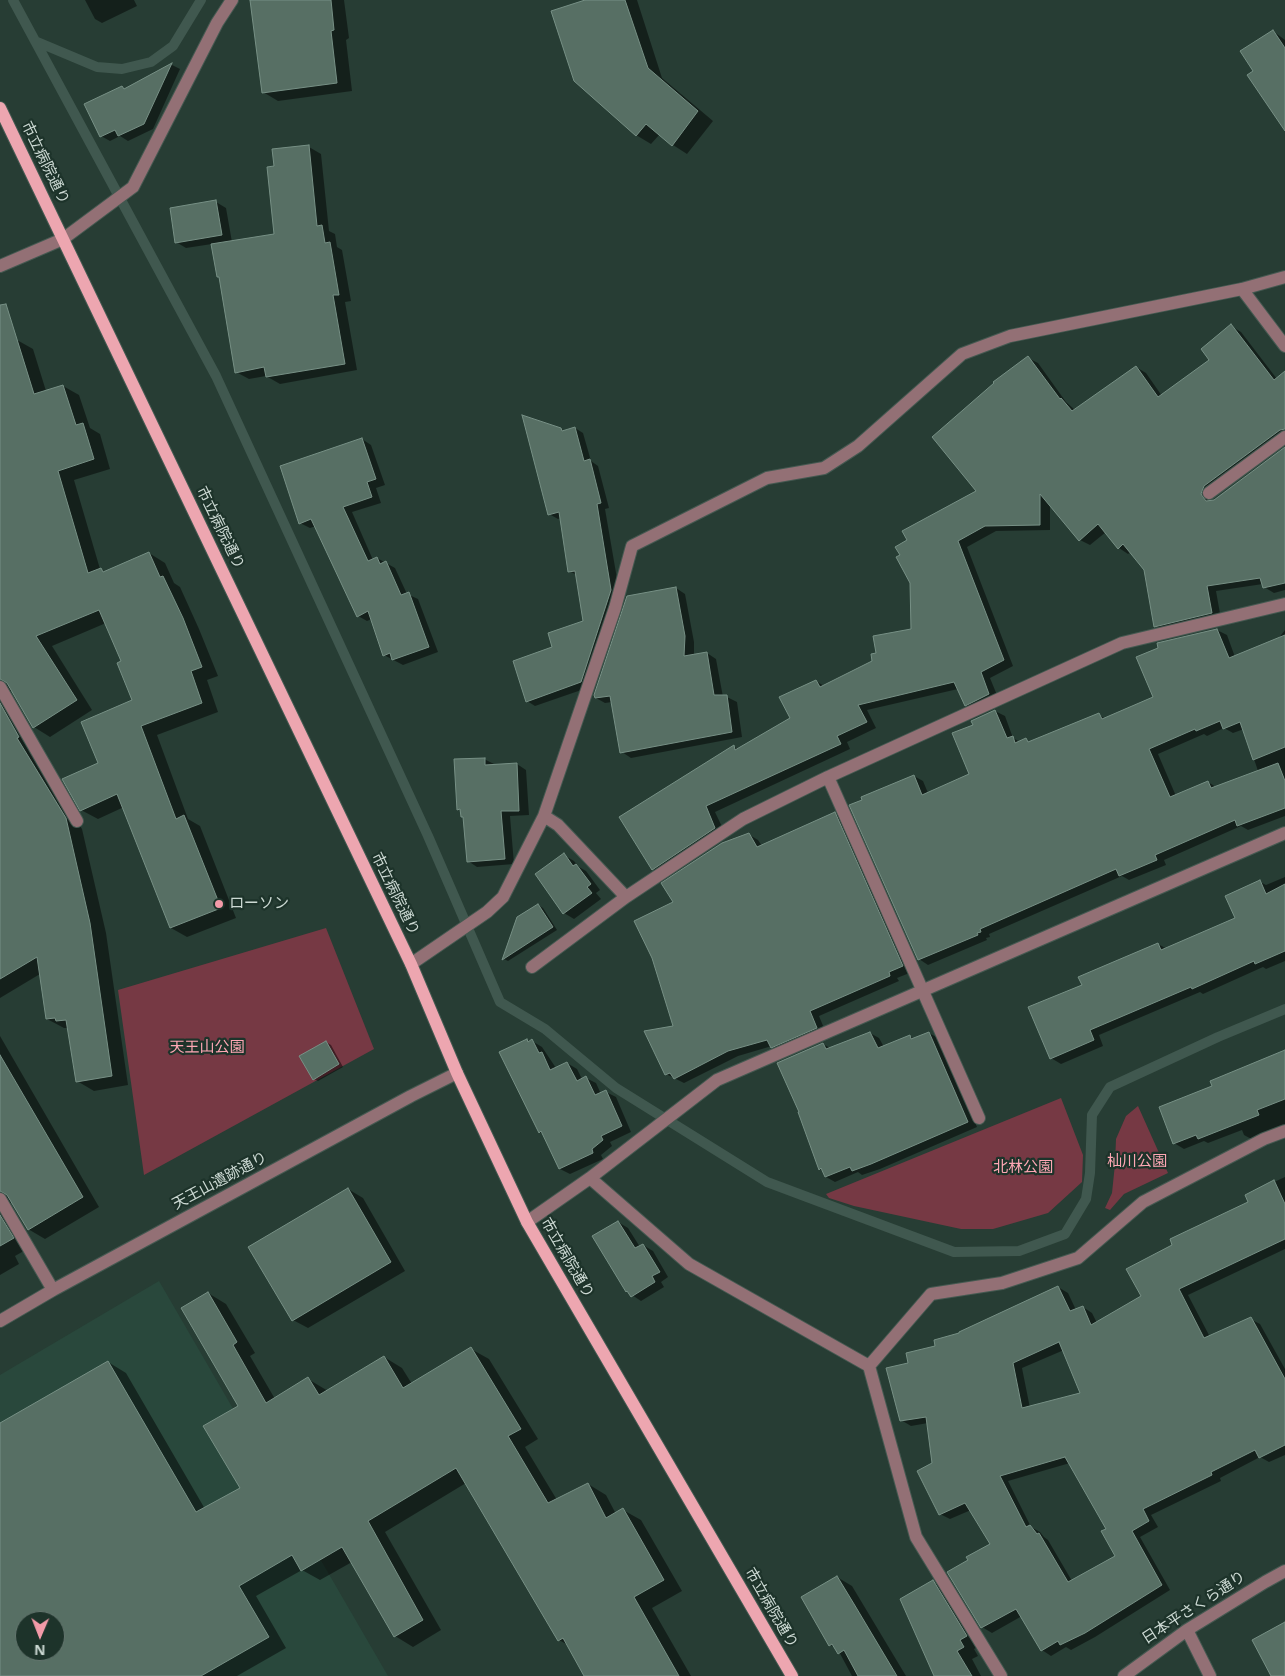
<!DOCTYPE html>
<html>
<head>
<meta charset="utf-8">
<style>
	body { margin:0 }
	#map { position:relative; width:1285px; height:1676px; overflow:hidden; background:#273d34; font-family:"Open Sans",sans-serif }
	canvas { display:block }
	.north { position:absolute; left:15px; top:1611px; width:50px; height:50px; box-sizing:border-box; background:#1d332a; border:1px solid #63756e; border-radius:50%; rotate:181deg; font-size:14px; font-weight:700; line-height:20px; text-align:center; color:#ccd9d3 }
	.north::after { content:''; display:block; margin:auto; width:18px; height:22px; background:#f39aa8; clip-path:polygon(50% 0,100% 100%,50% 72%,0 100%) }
</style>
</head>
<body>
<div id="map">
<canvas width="1285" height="1676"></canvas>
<div class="north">N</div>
</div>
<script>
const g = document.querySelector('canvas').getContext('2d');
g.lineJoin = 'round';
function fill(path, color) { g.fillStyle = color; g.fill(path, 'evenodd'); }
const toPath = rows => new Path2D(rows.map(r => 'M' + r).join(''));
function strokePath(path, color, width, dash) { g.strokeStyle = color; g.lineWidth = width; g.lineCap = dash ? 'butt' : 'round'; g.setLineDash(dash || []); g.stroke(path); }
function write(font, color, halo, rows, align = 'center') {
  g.font = font + ' "Open Sans","Noto Sans JP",sans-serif'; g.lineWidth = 4.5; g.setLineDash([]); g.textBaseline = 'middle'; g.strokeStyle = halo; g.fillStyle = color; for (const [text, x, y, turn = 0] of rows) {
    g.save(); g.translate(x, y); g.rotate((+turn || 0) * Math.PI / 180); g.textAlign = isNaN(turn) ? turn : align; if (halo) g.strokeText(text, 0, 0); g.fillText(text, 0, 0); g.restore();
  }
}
fill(toPath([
	[159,1281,388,1676,0,1676,0,1375],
	[25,1621,55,1621,55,1651,25,1651]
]), '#29483c');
fill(toPath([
	[326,928,374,1049,144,1175,118,990],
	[1061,1098,1083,1155,1082,1182,1048,1213,993,1229,961,1229,854,1206,829,1198,826,1194],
	[1138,1106,1168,1173,1124,1194,1110,1210,1105,1208,1112,1193,1115,1164,1116,1139,1126,1116]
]), '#763944');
fill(toPath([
	[85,0,134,0,137,6,102,23,95,19],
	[251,0,344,0,349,38,346,40,352,91,278,101,263,92],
	[584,0,637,0,662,78,713,121,687,154,673,145,660,134,651,144,636,135],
	[1273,31,1285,40,1285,107,1255,72],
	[172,65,180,69,153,129,128,141,120,136,110,141,101,136,122,87,126,90],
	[309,147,321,154,329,231,335,234,337,247,342,250,351,301,345,302,357,370,280,384,266,376,249,379,236,372,221,278,212,244,186,248,176,242,216,202,226,208,232,242,275,235,276,167],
	[1231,326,1241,332,1277,379,1285,382,1285,440,1214,492,1210,500,1211,502,1214,501,1285,449,1285,590,1274,593,1264,587,1263,584,1216,591,1221,619,1165,632,1155,626,1145,569,1131,552,1128,554,1119,548,1106,532,1090,545,1080,540,1050,504,1050,530,996,531,967,547,1013,666,990,678,999,700,975,711,966,705,958,689,867,710,876,728,847,742,850,749,715,812,725,833,663,874,653,869,734,747,739,749,791,718,816,681,824,686,874,662,878,654,913,630,978,491,1028,358,1038,363,1066,402,1075,410,1136,367,1146,373,1162,396,1211,360],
	[17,340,33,349,46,391,63,386,79,395,90,428,100,434,110,469,74,480,100,569,106,572,149,553,165,563,174,583,180,587,199,629,218,676,207,680,218,712,157,735,188,819,200,826,236,918,187,937,171,928,124,807,98,819,81,810,99,763,133,701,123,662,106,623,52,646,92,710,50,737,34,727,12,690,8,698,33,748,82,829,106,933,128,1085,94,1091,77,1081,68,1028,64,1028,47,1019,40,974,0,998,0,345],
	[575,428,583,433,591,461,598,466,609,508,605,509,620,596,590,687,535,706,527,701,554,648,585,622,577,575,569,571,561,518,558,519,549,514,561,429,565,431],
	[362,439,371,445,385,485,376,488,381,503,352,512,373,560,377,558,395,568,407,594,418,599,438,652,403,665,384,655,372,619,367,621,358,616,316,526,310,528,300,523],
	[676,588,685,594,694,642,694,655,707,653,716,659,723,697,727,697,737,702,742,737,631,758,622,752,612,702,605,703,596,698],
	[1217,630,1227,635,1235,657,1278,639,1285,630,1285,816,1248,830,1241,826,1164,860,1166,865,1129,880,1122,876,989,934,990,937,986,938,987,940,928,965,919,959,914,776,923,781,928,793,971,774,974,725,973,721,995,711,1005,716,1013,738,1020,742,1026,740,1031,743,1099,715,1106,719,1155,698],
	[1224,728,1233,733,1244,729,1258,771,1216,787,1208,782,1176,796,1158,754,1204,734,1207,736],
	[484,759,494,764,494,766,517,764,526,770,529,815,510,816,514,864,477,867,468,861,465,818,462,811,458,809],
	[835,814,844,819,912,972,897,978,899,981,819,1016,826,1033,781,1052,772,1046,738,1056,684,1083,666,1074,674,1027,674,902,748,834,758,840,762,846],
	[564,855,574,861,579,867,586,871,600,890,596,893,601,899,574,919,564,913],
	[1285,877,1285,961,1266,969,1263,967,1203,994,1200,992,1099,1035,1103,1046,1061,1064,1051,1058,1083,986,1158,944,1167,949,1236,919,1260,882,1266,885],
	[538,905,543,908,557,930,508,961,504,959,518,918],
	[870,1033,879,1038,884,1047,910,1036,914,1039,929,1033,938,1038,977,1127,880,1169,862,1175,858,1172,835,1182,826,1177,823,1171,820,1169,823,1044,830,1048],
	[0,1036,99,1207,45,1239,28,1229,12,1201,9,1205,29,1248,15,1256,19,1264,0,1275],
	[527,1040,530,1042,532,1041,542,1047,556,1068,567,1063,577,1069,582,1079,586,1078,596,1083,601,1094,606,1092,616,1097,631,1132,610,1142,612,1146,601,1155,603,1159,570,1174,560,1169,544,1134,539,1132],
	[326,1042,331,1045,343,1067,318,1081,314,1079],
	[1285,1053,1285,1128,1253,1140,1244,1135,1242,1130,1208,1143,1204,1141,1184,1149,1174,1143,1214,1087],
	[1285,1177,1285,1249,1188,1295,1210,1337,1250,1319,1260,1324,1285,1369,1285,1455,1269,1462,1260,1457,1220,1478,1221,1481,1151,1515,1158,1527,1140,1537,1170,1590,1095,1637,1071,1650,1066,1647,1051,1656,1042,1650,1022,1616,992,1633,982,1627,991,1545,971,1510,950,1519,940,1514,928,1423,911,1426,901,1420,910,1364,937,1347,1058,1287,1068,1293,1076,1310,1083,1307,1092,1313,1097,1323,1142,1297,1250,1202,1246,1195],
	[1064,1350,1082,1394,1030,1408,1022,1368],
	[1070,1463,1107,1530,1116,1556,1072,1581,1048,1540,1044,1537,1040,1532,1031,1527,1008,1481],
	[348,1189,363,1198,405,1271,308,1328,293,1320],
	[618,1222,628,1228,640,1247,643,1245,653,1251,668,1277,661,1282,664,1287,641,1301,626,1291],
	[208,1293,226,1304,255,1353,250,1356,275,1399,308,1379,328,1391,384,1357,402,1368,412,1384,471,1349,489,1359,538,1439,525,1447,557,1500,588,1484,606,1495,616,1514,623,1510,641,1520,682,1591,652,1608,691,1676,586,1676,568,1645,559,1640,466,1483,385,1532,441,1630,413,1647,395,1636,352,1562,320,1580,302,1570,256,1596,286,1648,237,1676,0,1676,0,1425,108,1362,126,1373,205,1509,242,1488,240,1406],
	[25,1621,55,1621,55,1651,25,1651],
	[837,1577,852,1586,906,1676,852,1676,837,1648,830,1645],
	[933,1582,948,1590,981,1645,974,1649,978,1656,972,1659,981,1676,936,1676]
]), '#0007');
strokePath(toPath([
	[13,0,216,376,428,836,500,1002,545,1029,616,1088,767,1182,954,1252,1019,1251,1065,1234,1086,1199,1090,1173,1092,1115,1110,1087,1218,1037,1285,1009],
	[35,41,97,67,122,69,151,62,173,46,201,0]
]), '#40584f', 10);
const building = toPath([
	[250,0,331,0,334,30,331,31,337,83,262,93,250,0],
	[585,0,625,0,648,68,698,111,672,146,646,124,636,136,574,81,551,11,585,0],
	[1273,30,1285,48,1285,131,1247,75,1253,71,1240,51,1273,30],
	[172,63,144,124,118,136,115,130,100,137,84,104,122,86,124,89,172,63],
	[309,145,317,226,322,225,325,243,330,242,339,295,333,295,345,364,266,377,264,367,235,373,219,277,217,277,211,244,274,234,267,167,274,166,272,149,309,145],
	[216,200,222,235,175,243,170,208,216,200],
	[6,304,34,394,63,385,76,425,83,423,94,459,58,471,88,573,101,568,103,572,149,552,160,577,163,576,183,618,202,667,191,671,202,703,141,726,176,819,184,815,221,908,170,928,117,794,80,811,62,779,98,763,81,722,132,700,117,663,121,661,99,610,36,636,77,700,33,728,7,683,0,679,0,305,6,304],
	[1231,324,1274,380,1285,371,1285,429,1280,430,1204,486,1201,494,1206,501,1214,500,1285,447,1285,583,1263,588,1260,578,1207,586,1212,613,1154,627,1144,570,1123,544,1118,549,1098,524,1079,541,1040,494,1040,525,985,526,958,541,1004,660,981,672,989,694,965,706,954,682,858,705,867,722,837,736,841,744,706,806,715,828,652,870,619,817,734,745,735,750,790,718,779,697,816,680,820,687,872,661,871,654,876,653,873,636,911,629,910,583,896,557,900,555,895,547,907,540,902,531,976,491,932,437,994,383,993,382,1028,356,1060,399,1061,398,1072,411,1136,366,1158,397,1209,360,1201,349,1231,324],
	[522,415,561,428,562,431,575,427,584,461,590,459,601,503,597,504,611,590,581,682,526,702,513,661,552,647,548,633,583,621,575,571,568,572,559,512,548,515,522,415],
	[362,438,376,479,367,482,372,497,343,507,368,561,377,557,380,564,386,561,401,595,409,592,429,647,392,660,390,653,383,656,368,611,357,617,311,519,299,524,280,466,362,438],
	[676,587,685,636,684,656,707,652,714,695,727,695,732,732,620,753,610,696,595,698,594,695,627,596,676,587],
	[1217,629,1229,658,1285,635,1285,747,1253,760,1240,722,1223,729,1220,721,1196,731,1195,729,1149,749,1170,797,1208,781,1211,788,1278,763,1285,781,1285,808,1237,826,1235,820,1155,855,1157,860,1119,876,1116,869,980,929,981,932,977,933,978,935,918,960,849,805,862,800,861,797,914,775,922,795,969,774,952,733,973,725,971,721,995,710,1007,738,1013,736,1015,743,1026,738,1028,742,1099,713,1102,719,1153,697,1136,657,1158,648,1157,643,1217,629],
	[0,703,19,737,17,738,66,818,90,923,112,1076,76,1082,66,1020,56,1021,55,1018,46,1019,37,957,0,979,0,703],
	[485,758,485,765,517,763,519,811,501,811,505,859,467,862,463,817,461,817,460,809,457,810,454,759,485,758],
	[835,812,903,966,889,972,890,976,810,1011,817,1028,771,1048,767,1040,728,1051,674,1079,670,1073,665,1075,644,1031,673,1026,652,958,634,921,673,902,661,883,722,843,749,833,757,847,835,812],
	[564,853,573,866,576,864,591,884,587,887,592,893,563,914,535,874,564,853],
	[1260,880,1266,894,1285,884,1285,951,1255,964,1254,961,1192,989,1191,987,1090,1030,1094,1040,1050,1059,1028,1007,1082,985,1078,977,1125,957,1158,943,1161,950,1235,918,1225,896,1260,880],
	[538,904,553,927,502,960,517,917,538,904],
	[870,1032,878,1048,910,1035,911,1039,929,1032,968,1122,871,1164,852,1171,850,1167,825,1177,821,1168,819,1170,798,1112,799,1112,777,1063,823,1043,826,1049,870,1032],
	[527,1039,528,1042,532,1039,539,1053,542,1052,550,1070,567,1062,577,1081,586,1076,595,1095,606,1090,622,1126,601,1136,603,1140,592,1149,593,1153,559,1169,541,1131,539,1133,499,1052,527,1039],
	[326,1041,339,1064,313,1080,299,1056,326,1041],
	[1285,1050,1285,1099,1257,1110,1259,1115,1198,1139,1196,1135,1173,1144,1159,1107,1212,1086,1210,1081,1285,1050],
	[0,1055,83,1197,28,1230,7,1195,0,1191,0,1055],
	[1274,1180,1285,1204,1285,1239,1179,1289,1204,1338,1251,1317,1285,1379,1285,1445,1259,1458,1255,1450,1211,1472,1212,1475,1143,1509,1149,1521,1132,1531,1162,1585,1085,1633,1060,1645,1058,1641,1041,1651,1016,1609,981,1628,947,1572,968,1560,966,1557,990,1544,965,1503,939,1515,917,1471,932,1463,926,1417,900,1421,886,1368,908,1363,906,1353,935,1346,934,1340,959,1333,959,1332,1058,1286,1070,1311,1083,1306,1091,1325,1141,1296,1126,1269,1172,1245,1170,1239,1248,1202,1245,1195,1274,1180],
	[1059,1342,1080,1393,1022,1408,1013,1363,1059,1342],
	[1065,1457,1106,1529,1101,1531,1115,1556,1068,1582,1039,1533,1037,1534,1030,1525,1026,1527,1000,1476,1065,1457],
	[348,1188,391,1262,292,1321,248,1247,348,1188],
	[0,1215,14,1238,0,1246,0,1215],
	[618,1221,635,1248,643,1244,660,1272,652,1276,655,1282,631,1297,627,1291,626,1292,592,1236,618,1221],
	[208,1292,237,1342,233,1345,266,1403,308,1377,319,1395,384,1356,403,1388,471,1347,521,1429,508,1436,548,1503,588,1483,606,1518,623,1508,664,1580,634,1597,679,1676,584,1676,563,1638,558,1641,456,1468,368,1521,423,1620,394,1637,342,1547,301,1571,292,1555,239,1586,269,1637,201,1676,0,1676,0,1423,108,1361,196,1512,240,1488,203,1426,238,1406,181,1308,208,1292],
	[25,1621,55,1621,55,1651,25,1651,25,1621],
	[837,1576,854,1604,897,1676,858,1676,844,1650,838,1654,832,1644,829,1646,801,1597,837,1576],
	[933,1580,967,1636,960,1640,964,1647,957,1651,972,1676,934,1676,900,1599,933,1580],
	[1285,1622,1285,1676,1271,1676,1252,1640,1285,1622]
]);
fill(building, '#576f64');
strokePath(building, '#779085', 1);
const minor = toPath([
	[0,266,63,239,133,187,217,23,232,0],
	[1242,289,1285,346],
	[1209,493,1285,437],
	[0,687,77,821],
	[828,777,979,1118],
	[544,816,558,825,626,897],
	[411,964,487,912,503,897,544,816,615,608,632,546,767,478,824,468,858,446,962,354,1010,336,1242,289,1285,277],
	[532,967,626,897,743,819,828,777,1122,643,1285,604],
	[590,1178,689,1264,869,1366,916,1537,1001,1676],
	[0,1199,53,1290],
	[527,1222,590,1178,717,1080,1285,833],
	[0,1321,53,1290,411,1096,457,1073],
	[869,1366,931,1294,1002,1283,1078,1258,1143,1202,1264,1139,1285,1131],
	[1187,1630,1210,1676],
	[1124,1676,1187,1630,1265,1582,1285,1571]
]);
const major = toPath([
	[0,108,411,964,457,1073,527,1222,792,1676]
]);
strokePath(minor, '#455951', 14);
strokePath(major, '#455951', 14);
strokePath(minor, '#937075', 12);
strokePath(major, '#eda6b0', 12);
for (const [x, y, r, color] of [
	[219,904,5,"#f39aa8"]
]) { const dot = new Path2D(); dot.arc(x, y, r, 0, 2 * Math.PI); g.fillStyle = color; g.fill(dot); strokePath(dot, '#1d332a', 2); }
write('15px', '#ccd9d3', '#1d332a', [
	["市立病院通り",45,163,64],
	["市立病院通り",220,528,64],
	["市立病院通り",395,894,64],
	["天王山遺跡通り",220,1181,-28],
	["市立病院通り",567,1258,60],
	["市立病院通り",771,1608,60],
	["日本平さくら通り",1194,1608,-33]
]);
write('15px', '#ccd9d3', '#1d332a', [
	["ローソン",229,904]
], 'left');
write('15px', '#fea7b4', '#1d332a', [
	["天王山公園",207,1048],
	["杣川公園",1137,1162],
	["北林公園",1023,1168]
]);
</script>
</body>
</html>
